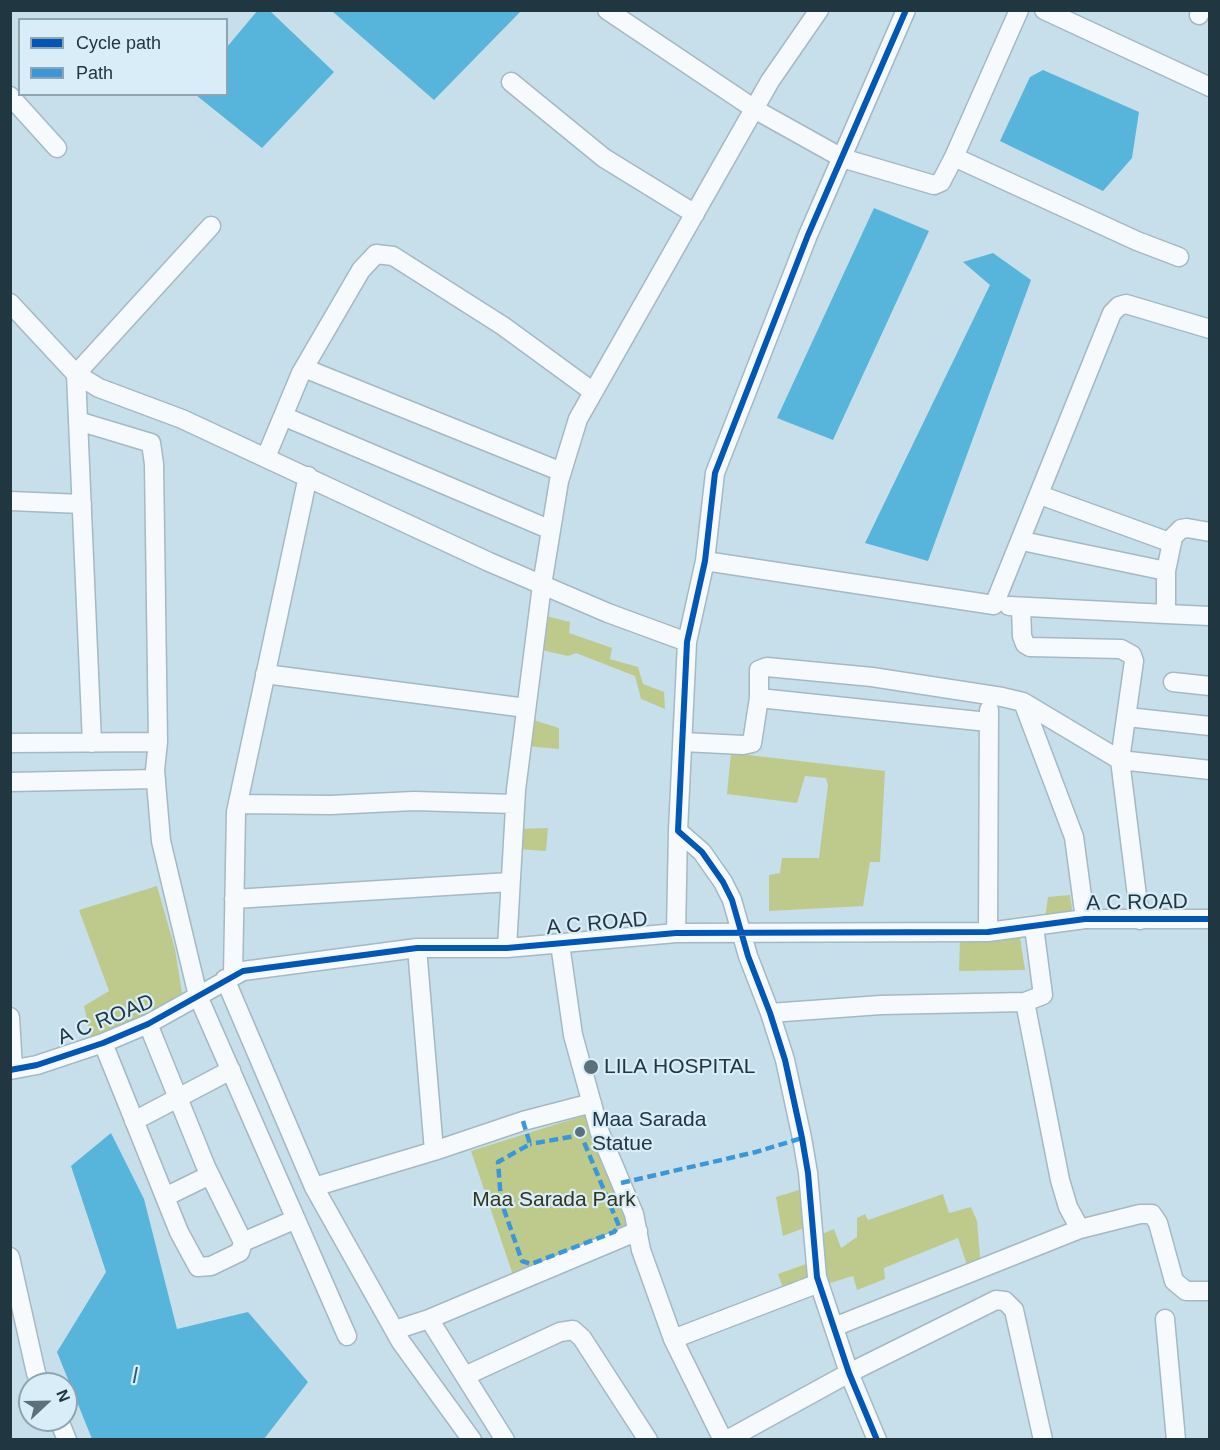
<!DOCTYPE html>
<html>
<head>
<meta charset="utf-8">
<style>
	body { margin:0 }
	#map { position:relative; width:1220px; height:1450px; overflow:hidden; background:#c7deeb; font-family:Arial,sans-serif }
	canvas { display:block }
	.frame { position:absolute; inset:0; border:12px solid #203641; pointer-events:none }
	.legend { position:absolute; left:18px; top:18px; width:210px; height:78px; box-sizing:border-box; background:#d8edf8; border:2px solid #8ea4af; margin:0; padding:8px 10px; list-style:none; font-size:18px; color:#203641 }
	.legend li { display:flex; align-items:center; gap:12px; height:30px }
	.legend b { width:30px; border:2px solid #8ea4af }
	.north { position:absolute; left:18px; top:1372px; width:60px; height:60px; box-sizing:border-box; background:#d8edf8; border:2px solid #8ea4af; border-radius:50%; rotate:68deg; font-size:16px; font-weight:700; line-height:24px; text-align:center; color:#203641 }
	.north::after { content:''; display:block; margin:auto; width:21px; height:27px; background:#5a717c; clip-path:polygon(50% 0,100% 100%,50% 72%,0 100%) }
</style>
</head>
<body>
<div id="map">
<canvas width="1220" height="1450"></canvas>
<div class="frame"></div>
<ul class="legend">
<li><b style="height:8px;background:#0057b8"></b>Cycle path</li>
<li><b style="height:8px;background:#3a98da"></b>Path</li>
</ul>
<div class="north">N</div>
</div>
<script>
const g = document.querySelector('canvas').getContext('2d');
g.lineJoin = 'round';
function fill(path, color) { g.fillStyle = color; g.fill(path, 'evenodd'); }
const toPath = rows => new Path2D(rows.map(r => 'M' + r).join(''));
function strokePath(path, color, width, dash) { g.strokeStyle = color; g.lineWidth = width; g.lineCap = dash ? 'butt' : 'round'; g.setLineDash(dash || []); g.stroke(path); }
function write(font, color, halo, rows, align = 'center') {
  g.font = font + ' Arial,sans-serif'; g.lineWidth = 4.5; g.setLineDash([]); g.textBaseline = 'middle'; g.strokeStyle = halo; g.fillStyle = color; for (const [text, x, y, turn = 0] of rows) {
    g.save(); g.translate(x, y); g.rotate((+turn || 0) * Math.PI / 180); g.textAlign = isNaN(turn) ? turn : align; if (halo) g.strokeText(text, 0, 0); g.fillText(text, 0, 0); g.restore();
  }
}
fill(toPath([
	[546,616,570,622,569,633,612,648,610,659,638,667,643,684,664,692,665,709,641,699,635,676,576,653,568,656,542,650],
	[533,720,559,728,559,749,526,746],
	[731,753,885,771,880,862,870,862,863,906,769,911,769,875,780,873,782,858,819,858,828,785,826,778,805,776,797,803,727,794],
	[548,828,546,851,517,849,518,829],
	[157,886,175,949,182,993,149,1022,92,1042,84,1006,109,991,79,910],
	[1070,895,1073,916,1045,919,1048,897],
	[1020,938,1025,970,959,971,960,940],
	[589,1114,635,1237,516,1284,471,1151],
	[799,1190,804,1228,783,1236,776,1197],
	[943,1194,949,1213,971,1207,977,1221,981,1268,970,1274,958,1238,884,1268,885,1279,857,1290,853,1276,830,1283,823,1267,820,1235,834,1229,841,1248,857,1237,857,1218,865,1214,868,1220],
	[809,1263,818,1294,788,1302,778,1274]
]), '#beca8c');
fill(toPath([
	[258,10,270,11,334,72,262,148,196,95,226,94,227,47],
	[332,11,521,11,434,100],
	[1043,70,1139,112,1132,158,1103,191,1000,141,1030,77],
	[874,208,929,231,833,440,777,418],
	[993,253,1031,280,928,561,865,543,990,285,963,262],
	[111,1133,144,1199,177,1329,248,1312,308,1382,264,1439,92,1439,57,1352,106,1272,71,1166]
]), '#57b4da');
const minor = toPath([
	[607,10,756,110,842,158,934,185,941,182,954,157],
	[1019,10,954,157,1137,241,1179,257],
	[1044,10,1210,87],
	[1199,15,1201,10],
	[511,82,604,158,695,214],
	[10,96,57,148],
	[211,226,76,374,99,388,182,419,489,562,608,613,687,642],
	[10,303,76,374,92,743],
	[304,368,562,472],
	[283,416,551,530],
	[78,421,151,443,154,464,158,742,155,770,161,841,198,996,347,1336],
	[266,457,301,373,361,270,376,254,393,256,503,326,592,391],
	[1040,495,1172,543],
	[10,501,82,504],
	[1210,532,1187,528,1181,529,1173,537,1166,571,1166,614,1210,616],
	[1022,541,1166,571],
	[705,561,994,605,1112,313,1119,306,1126,304,1210,329],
	[1009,606,1166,614],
	[1021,607,1022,636,1025,644,1030,647,1121,649,1132,655,1134,661,1120,760,1140,920],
	[265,674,526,708],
	[1173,682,1210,686],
	[759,698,759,670,767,667,872,677,1002,697,1023,702,1120,760,1210,770],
	[1023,702,1074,837,1085,919],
	[1127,717,1210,726],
	[683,742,743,745,752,743,759,698,988,722],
	[10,743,158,742],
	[10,782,156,779],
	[238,804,331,805,414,801,514,804],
	[234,899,510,882],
	[988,932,989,710],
	[676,933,678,831],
	[560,944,573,1035,600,1133,634,1214,641,1250,673,1339,723,1440],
	[417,948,434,1151,523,1121,592,1103],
	[507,948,516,790,542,585,559,481,578,419,770,81,819,10],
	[233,975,236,812,308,476],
	[225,979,314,1187,401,1342,472,1440],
	[1025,1002,1043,995,1034,927],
	[770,1013,881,1005,1025,1002,1060,1180,1068,1207,1080,1229,1140,1214,1152,1214,1158,1223,1174,1281,1186,1291,1210,1291],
	[10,1017,13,1069],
	[148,1024,206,1167,243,1242,296,1219],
	[103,1043,179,1232,198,1267,211,1266,240,1252,243,1242],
	[10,1070,37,1065,103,1043,148,1024,243,971,417,948,507,948,676,933,988,932,1085,919,1210,919],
	[134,1121,231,1070],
	[314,1187,434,1151],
	[165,1197,210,1175],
	[10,1257,36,1373,41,1384],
	[429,1319,638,1231],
	[1165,1319,1176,1440],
	[834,1327,1080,1229],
	[395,1330,429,1319,505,1440],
	[673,1339,819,1283],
	[465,1376,560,1332,573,1330,582,1338,648,1440],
	[59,1420,67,1440],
	[727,1440,849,1373,996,1300,1005,1301,1014,1310,1043,1440],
	[877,1440,849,1373,817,1277,808,1173,802,1138,785,1060,770,1013,748,956,732,900,723,882,702,852,678,831,687,642,705,561,715,473,808,235,906,10]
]);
strokePath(minor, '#a4b9c3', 21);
strokePath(minor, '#f7fafc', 18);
strokePath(toPath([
	[523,1121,530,1144,498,1162,501,1201,522,1261,531,1264,614,1232,619,1226,581,1135,530,1144],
	[621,1183,756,1152,802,1138]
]), '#3a98da', 4.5, [9, 4.5]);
strokePath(toPath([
	[10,1070,37,1065,103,1043,148,1024,243,971,417,948,507,948,676,933,988,932,1085,919,1210,919],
	[877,1440,849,1373,817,1277,808,1173,802,1138,785,1060,770,1013,748,956,732,900,723,882,702,852,678,831,687,642,705,561,715,473,808,235,906,10]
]), '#0057b8', 6);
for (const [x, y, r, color] of [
	[591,1067,8,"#5a717c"],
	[580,1132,6,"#5a717c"]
]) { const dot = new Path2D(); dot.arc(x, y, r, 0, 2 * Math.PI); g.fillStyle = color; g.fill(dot); strokePath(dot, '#d8edf8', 2); }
write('21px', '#203641', '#d8edf8', [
	["A C ROAD",1137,903,-1],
	["A C ROAD",597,924,-5],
	["A C ROAD",106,1020,-22]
]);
write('21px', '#203641', '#d8edf8', [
	["LILA HOSPITAL",604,1067],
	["Maa Sarada",592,1120],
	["Statue",592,1144]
], 'left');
write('21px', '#34351e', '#d8edf8', [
	["Maa Sarada Park",554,1200]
]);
write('italic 22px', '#215d78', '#d8edf8', [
	["l",135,1377]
]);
</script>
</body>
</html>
